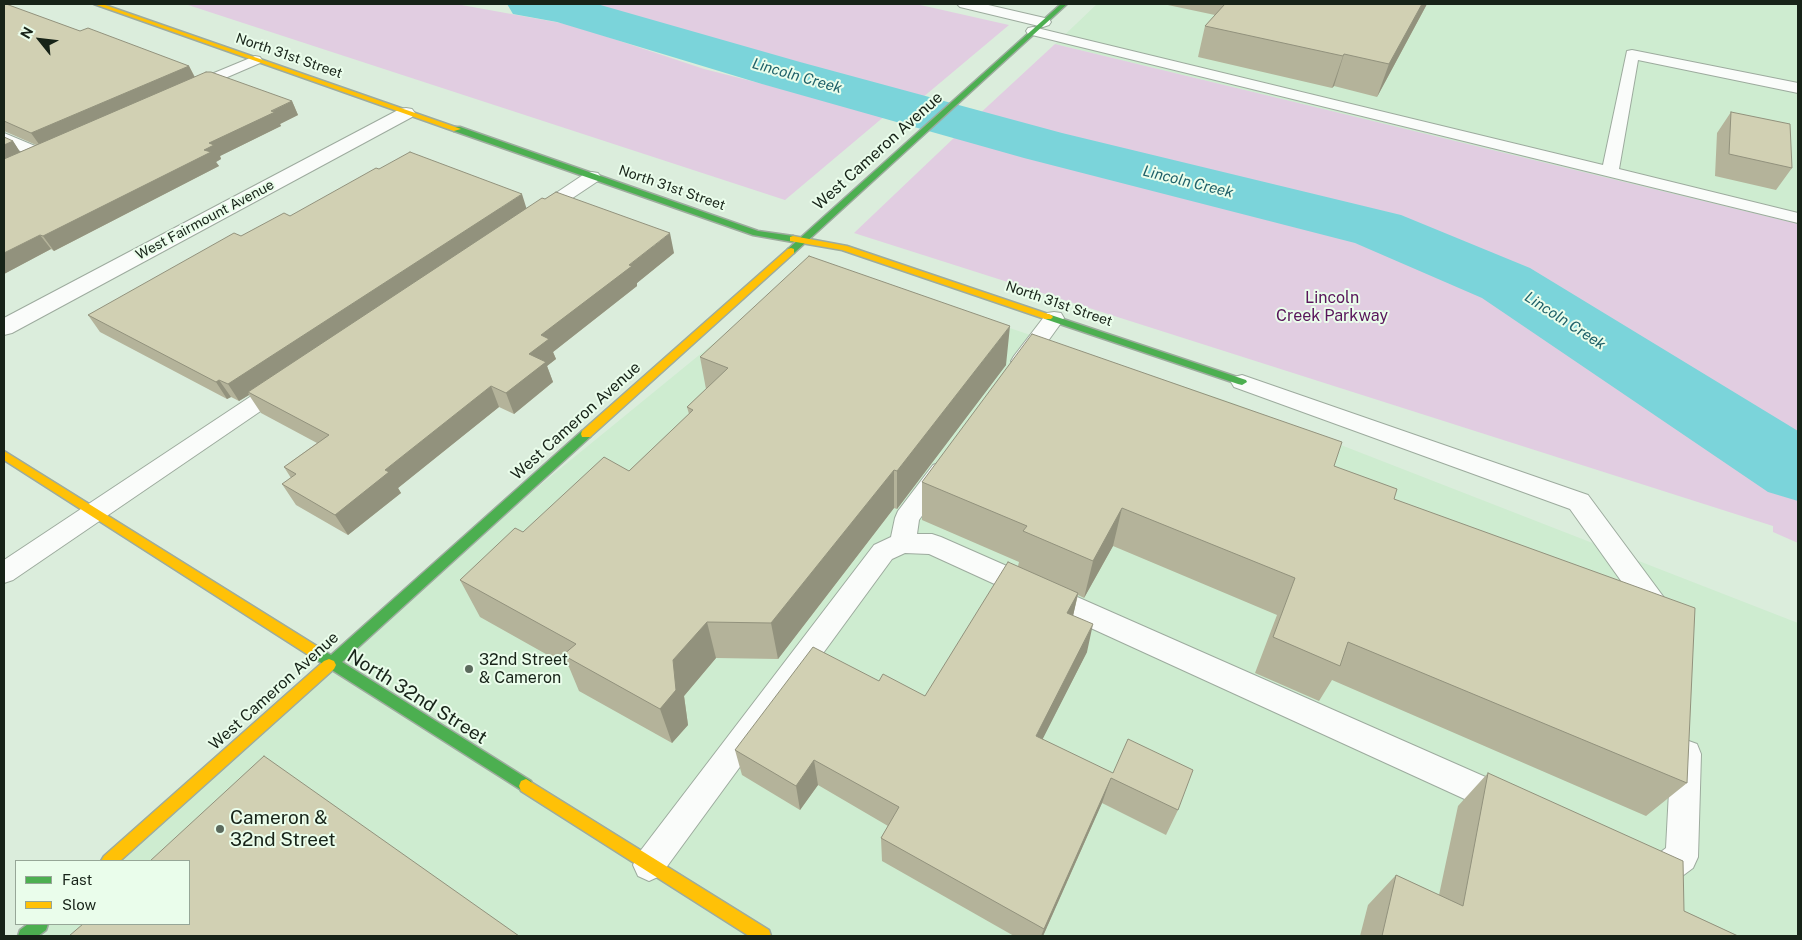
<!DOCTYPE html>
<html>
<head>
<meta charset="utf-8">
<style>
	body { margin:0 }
	#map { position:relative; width:1802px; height:940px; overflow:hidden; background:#dbeddc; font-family:"Public Sans",sans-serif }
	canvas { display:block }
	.frame { position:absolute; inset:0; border:5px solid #172318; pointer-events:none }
	.legend { position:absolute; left:15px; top:860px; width:175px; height:65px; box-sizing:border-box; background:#eafdeb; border:1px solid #96a697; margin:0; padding:6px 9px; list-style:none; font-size:15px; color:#172318 }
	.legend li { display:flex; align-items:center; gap:10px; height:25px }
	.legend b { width:25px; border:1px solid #96a697 }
	.north { position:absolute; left:15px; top:15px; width:50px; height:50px; -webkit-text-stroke:4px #eafdeb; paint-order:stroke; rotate:299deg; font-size:14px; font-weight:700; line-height:20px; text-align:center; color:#172318 }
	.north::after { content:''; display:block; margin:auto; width:18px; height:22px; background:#172318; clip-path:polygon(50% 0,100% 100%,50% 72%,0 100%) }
</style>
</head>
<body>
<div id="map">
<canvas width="1802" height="940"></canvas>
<div class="frame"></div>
<ul class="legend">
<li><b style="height:6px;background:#4caf50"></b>Fast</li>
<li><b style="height:6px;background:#ffc107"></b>Slow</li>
</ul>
<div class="north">N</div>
</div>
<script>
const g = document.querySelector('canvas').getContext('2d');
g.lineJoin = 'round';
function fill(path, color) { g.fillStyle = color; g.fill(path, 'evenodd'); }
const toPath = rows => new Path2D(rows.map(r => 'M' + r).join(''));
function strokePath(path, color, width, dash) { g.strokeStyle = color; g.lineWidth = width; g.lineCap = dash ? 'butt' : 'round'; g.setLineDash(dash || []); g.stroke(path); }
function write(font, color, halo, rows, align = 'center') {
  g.font = font + ' "Public Sans",sans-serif'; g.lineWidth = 4; g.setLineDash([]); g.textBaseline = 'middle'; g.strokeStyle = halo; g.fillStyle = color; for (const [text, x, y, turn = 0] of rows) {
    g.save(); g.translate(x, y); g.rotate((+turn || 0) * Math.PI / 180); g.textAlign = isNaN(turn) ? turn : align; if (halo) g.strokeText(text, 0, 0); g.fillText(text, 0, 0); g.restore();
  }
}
fill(toPath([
	[1097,4,1798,4,1798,225,1055,44],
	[813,262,1233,403,1798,623,1798,936,26,936,40,924,189,924,189,861,109,861,397,602]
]), '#ceecd0');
fill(toPath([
	[185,4,456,4,572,25,704,69,886,115,785,200],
	[575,4,916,4,1009,25,922,98],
	[1055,44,1798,224,1798,450,1552,291,1489,257,1448,240,1149,155,976,117],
	[957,135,1362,239,1531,310,1635,378,1798,497,1798,543,1773,532,1773,526,854,233]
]), '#e1cde1');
fill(toPath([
	[507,4,597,4,800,62,1062,133,1401,215,1530,268,1798,431,1798,501,1768,492,1482,298,1355,243,1024,158,762,84,557,22,513,14,507,4]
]), '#7bd4da');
const lane = toPath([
	[1033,27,1603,165,1627,51,1632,50,1798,83,1798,93,1638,60,1619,169,1798,213,1798,223,1028,34,1026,31,1028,28,1033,27],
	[255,56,260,57,262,60,260,63,195,91,190,93,185,91,182,88,185,85,255,56],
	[4,133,47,151,49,155,47,159,41,160,4,144,4,133],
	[592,172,598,173,601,177,598,181,544,217,538,218,532,217,529,213,532,209,586,173,592,172],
	[1054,312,1061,313,1064,318,1061,323,1030,366,1022,368,1014,366,1011,361,1014,356,1047,313,1054,312],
	[1242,375,1588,495,1671,607,1674,615,1671,623,1661,626,1651,623,1570,509,1234,387,1231,382,1234,377,1242,375],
	[282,379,290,381,293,386,290,391,13,580,4,583,4,560,274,381,282,379],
	[941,462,949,465,953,471,919,520,917,534,932,534,941,537,1515,790,1520,801,1515,812,1504,816,1493,812,929,554,905,553,892,559,660,876,649,881,638,876,633,865,638,854,874,545,891,537,895,518,898,511,933,465,941,462],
	[1686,740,1697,744,1701,754,1698,857,1693,868,1673,883,1661,887,1639,879,1635,867,1639,855,1651,851,1658,854,1666,848,1671,754,1675,744,1686,740]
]);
const street = toPath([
	[957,4,984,4,1049,19,1051,22,1049,25,1043,27,960,7,957,4],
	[406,108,412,109,415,113,412,117,12,333,4,335,4,318,400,109,406,108]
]);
const fast = toPath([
	[1061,4,1067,4,794,253,788,253,788,249,1061,4],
	[454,127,460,127,758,231,793,236,797,239,793,242,753,235,454,131,454,127],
	[1048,314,1246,380,1247,382,1242,385,1238,384,1045,319,1043,317,1048,314],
	[586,430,591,434,590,437,342,662,531,781,533,786,531,791,526,793,332,670,324,669,323,664,310,656,308,652,310,648,315,646,331,655,582,431,586,430],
	[28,924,48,924,46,930,38,936,18,936,20,930,28,924]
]);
const slow = toPath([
	[94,4,102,4,461,129,454,131,94,4],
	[793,236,847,246,1051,315,1053,317,1051,319,1045,319,842,250,790,241,790,237,793,236],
	[791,248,794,249,794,253,590,437,582,437,581,434,582,431,788,249,791,248],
	[4,451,320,648,322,652,320,656,315,658,310,656,4,460,4,451],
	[329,659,334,661,336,665,334,669,120,861,101,861,104,856,324,661,329,659],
	[526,779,769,930,771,936,749,936,521,791,519,786,521,781,526,779]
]);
strokePath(lane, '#9dab9e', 2);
strokePath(street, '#9dab9e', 2);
strokePath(fast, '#9dab9e', 3);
strokePath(slow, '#9dab9e', 3);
fill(lane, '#fafcfa');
fill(street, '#fafcfa');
fill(fast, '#4caf50');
fill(slow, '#ffc107');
fill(toPath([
	[4,4,80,31,189,66,195,77,292,101,298,115,280,124,281,126,220,156,221,159,216,162,219,166,54,251,51,249,4,274,4,145,13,141,20,152,36,145,4,131],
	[1163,4,1427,4,1377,97,1334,86,1332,88,1198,57,1205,26,1215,15],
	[1731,112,1792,168,1776,190,1715,176,1717,133],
	[526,208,674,253,637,283,637,286,553,352,556,359,547,366,553,382,514,414,499,407,398,488,401,493,348,535,296,505,282,484,291,478,284,467,317,443,261,413,249,395,239,401,231,397,227,399,100,332,88,315,241,236,290,216],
	[700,357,1006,365,897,509,894,508,778,659,716,658,684,696,688,725,672,743,579,691,569,667,480,617,460,580,523,532,629,471,689,414,687,407,706,389],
	[1334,466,1394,499,1687,783,1646,816,1332,680,1319,701,1255,673,1277,615,1113,546,1084,598,1078,595,1073,615,1087,652,1042,739,1178,810,1166,835,1102,803,1043,936,1014,936,882,861,881,838,888,826,818,785,800,810,742,775,735,750,879,681,925,696,1018,566,1019,562,922,520,922,482],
	[1488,773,1684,911,1738,936,1360,936,1368,905,1396,875,1439,895,1458,806]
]), '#b4b39a');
fill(toPath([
	[1422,4,1427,4,1377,97,1389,64],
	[1344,54,1334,86,1332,88,1343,56],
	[189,66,196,80,41,147,31,133],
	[292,101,298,115,280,124,281,126,220,156,221,159,216,162,219,166,54,251,43,236,204,150,209,143],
	[13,141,22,155,4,163,4,145],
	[522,194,527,210,248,392,249,395,239,401,228,384],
	[670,233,674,253,637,283,637,286,553,352,556,359,547,366,553,382,514,414,506,393,529,354,541,335],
	[40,235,51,249,4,274,4,253],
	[1010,326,1006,365,897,509,897,471],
	[219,380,231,397,227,399,216,382],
	[491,386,499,407,398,488,401,493,348,535,335,515,385,470],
	[894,470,894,508,778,659,771,623],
	[1122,508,1113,546,1084,598,1093,561],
	[1078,593,1072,621,1067,613],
	[707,622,716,658,684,696,688,725,672,743,660,709,673,660],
	[1093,624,1087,652,1031,762,1036,736],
	[814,760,818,785,800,810,796,786],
	[1111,778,1102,803,1043,936,1041,936,1044,929]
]), '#92927d');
const building = toPath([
	[4,4,6,4,80,31,88,28,189,66,31,133,4,121,4,4],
	[1225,4,1422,4,1389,64,1344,54,1343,56,1205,26,1225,4],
	[206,72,211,72,292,101,271,111,275,112,209,143,214,145,204,150,211,152,43,236,40,235,4,253,4,159,206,72],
	[1731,112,1790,124,1792,168,1729,154,1731,112],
	[4,137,13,141,4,145,4,137],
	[410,152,522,194,228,384,219,380,216,382,88,315,234,233,241,236,284,213,290,216,376,168,379,169,410,152],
	[556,192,670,233,629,265,632,266,541,335,549,339,529,354,546,362,506,393,491,386,385,470,389,472,335,515,282,484,296,474,284,467,329,435,248,392,542,198,545,199,556,192],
	[809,256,1010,326,897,471,894,470,771,623,707,622,673,660,676,690,660,709,563,655,576,644,460,580,515,528,523,532,604,457,629,471,693,410,687,407,728,368,700,357,809,256],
	[1032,334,1342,442,1334,466,1397,489,1394,499,1695,608,1687,783,1348,642,1340,666,1273,637,1295,578,1122,508,1093,561,1023,531,1027,526,922,482,1032,334],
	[1008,562,1078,593,1067,613,1093,624,1036,736,1113,773,1128,739,1193,770,1178,810,1111,778,1044,929,881,838,899,807,814,760,796,786,735,750,813,647,879,681,883,674,925,696,1008,562],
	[264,756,519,936,69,936,83,924,189,924,189,861,150,861,264,756],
	[1488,773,1683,861,1684,911,1738,936,1382,936,1396,875,1463,906,1488,773]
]);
fill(building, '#d1d0b3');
strokePath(building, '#92927d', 1);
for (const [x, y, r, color] of [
	[469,669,5,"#5c6a5d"],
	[220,829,5,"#5c6a5d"]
]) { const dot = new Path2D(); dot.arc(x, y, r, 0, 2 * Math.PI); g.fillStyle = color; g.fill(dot); strokePath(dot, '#eafdeb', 2); }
write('14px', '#172318', '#eafdeb', [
	["North 31st Street",289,56,19],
	["North 31st Street",672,188,19],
	["West Fairmount Avenue",205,220,-28],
	["North 31st Street",1059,304,19]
]);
write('italic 15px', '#1f6169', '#eafdeb', [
	["Lincoln Creek",797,76,16],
	["Lincoln Creek",1188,182,14],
	["Lincoln Creek",1565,321,33]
]);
write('16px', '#172318', '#eafdeb', [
	["West Cameron Avenue",878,151,-42],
	["West Cameron Avenue",576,421,-42],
	["West Cameron Avenue",274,691,-42]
]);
write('16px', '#59155b', '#eafdeb', [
	["Lincoln",1332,298],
	["Creek Parkway",1332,316]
]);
write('16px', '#172318', '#eafdeb', [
	["32nd Street",479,660],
	["& Cameron",479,678]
], 'left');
write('19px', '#172318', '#eafdeb', [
	["North 32nd Street",417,697,32]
]);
write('19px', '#172318', '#eafdeb', [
	["Cameron &",230,818],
	["32nd Street",230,840]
], 'left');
</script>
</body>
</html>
